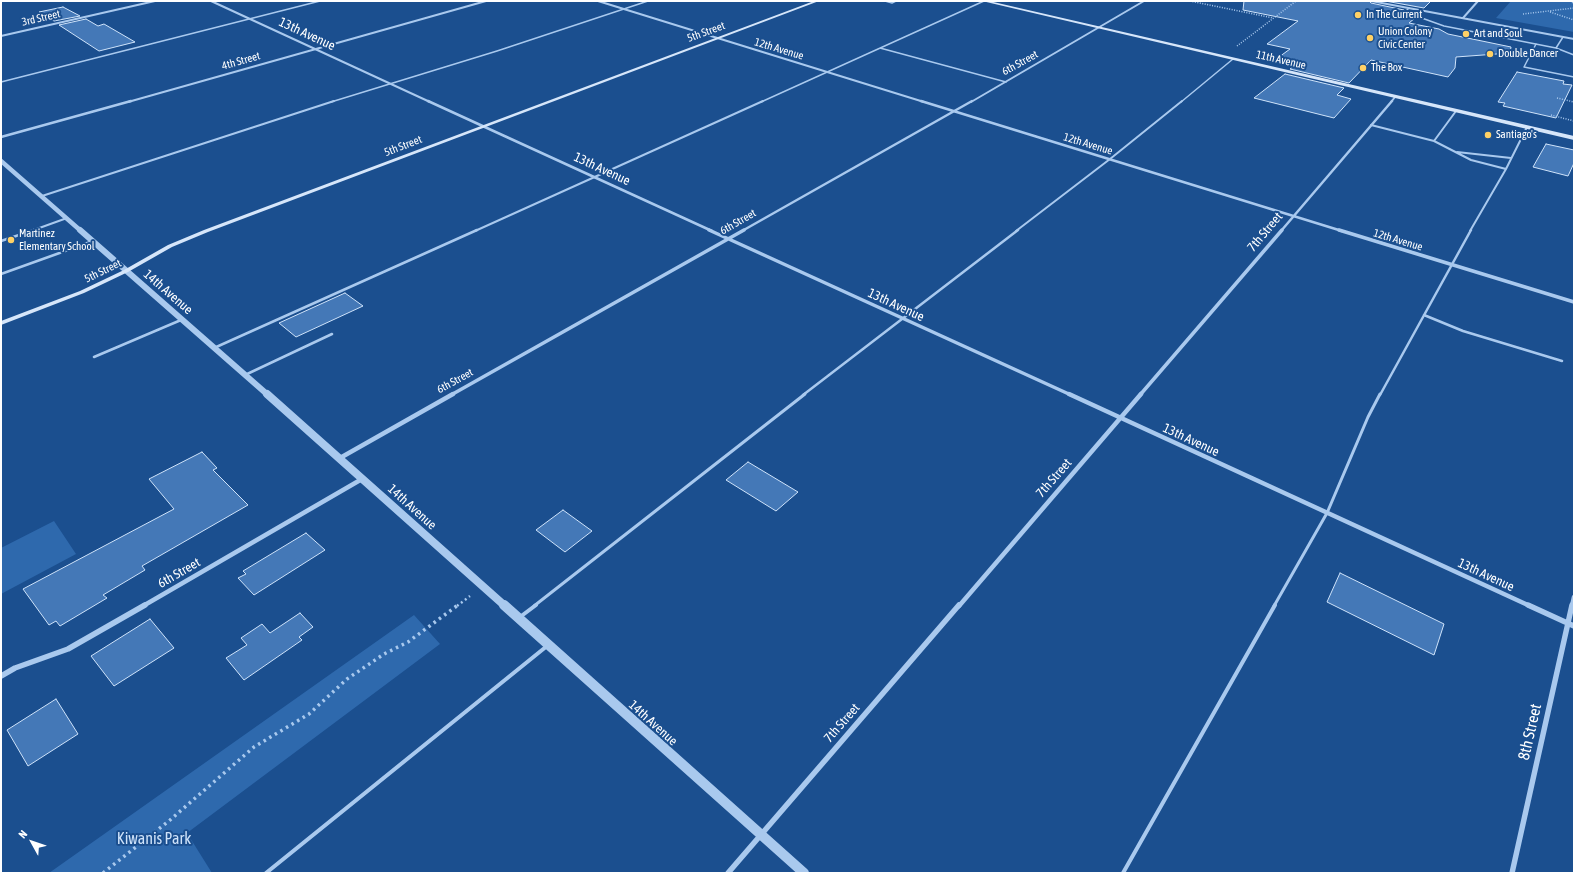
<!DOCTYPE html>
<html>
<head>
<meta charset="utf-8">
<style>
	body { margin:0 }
	#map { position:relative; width:1575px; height:874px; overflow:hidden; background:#1b4f8f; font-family:"Asap Condensed",sans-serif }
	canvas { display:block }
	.frame { position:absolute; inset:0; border:2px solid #fff; pointer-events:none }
	.north { position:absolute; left:12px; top:822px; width:40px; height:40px; -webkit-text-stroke:3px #1b4f8f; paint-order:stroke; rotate:310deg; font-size:11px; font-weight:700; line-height:16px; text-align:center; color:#fff }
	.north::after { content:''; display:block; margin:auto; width:14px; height:18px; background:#fff; clip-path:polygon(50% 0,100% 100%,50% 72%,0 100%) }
</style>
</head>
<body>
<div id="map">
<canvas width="1575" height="874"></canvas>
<div class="frame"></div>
<div class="north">N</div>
</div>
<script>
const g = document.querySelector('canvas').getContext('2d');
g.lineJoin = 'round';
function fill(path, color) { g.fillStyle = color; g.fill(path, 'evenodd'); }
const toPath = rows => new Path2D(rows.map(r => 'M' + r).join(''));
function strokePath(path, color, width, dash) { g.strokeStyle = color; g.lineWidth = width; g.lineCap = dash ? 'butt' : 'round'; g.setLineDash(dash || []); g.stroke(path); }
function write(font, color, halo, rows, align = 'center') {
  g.font = font + ' "Asap Condensed",sans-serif'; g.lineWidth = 4; g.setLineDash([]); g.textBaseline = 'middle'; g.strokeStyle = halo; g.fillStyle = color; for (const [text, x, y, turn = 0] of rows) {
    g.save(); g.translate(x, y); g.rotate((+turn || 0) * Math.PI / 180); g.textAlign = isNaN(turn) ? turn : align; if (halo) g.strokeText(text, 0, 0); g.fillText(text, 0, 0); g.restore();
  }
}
fill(toPath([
	[1511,1,1574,1,1574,32,1496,18],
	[54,521,76,554,1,594,1,548],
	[414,615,440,644,187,833,212,873,49,873]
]), '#2e69ad');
const building = toPath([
	[1244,1,1369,1,1371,3,1404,10,1404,14,1415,18,1409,23,1439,29,1448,34,1511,47,1510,53,1456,57,1455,68,1448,77,1371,60,1349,83,1290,69,1299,62,1279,57,1290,49,1267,44,1298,21,1243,10,1244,1],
	[1385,1,1431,1,1424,8,1385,1],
	[63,7,80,16,54,21,39,12,63,7],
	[86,19,98,26,104,24,135,42,99,51,59,25,86,19],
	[1517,72,1564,81,1563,84,1572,85,1556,118,1503,106,1505,103,1498,102,1517,72],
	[1285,74,1344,88,1337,95,1351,99,1334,118,1254,98,1285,74],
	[1546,144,1574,150,1574,163,1568,176,1533,167,1546,144],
	[345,293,363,306,296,337,279,323,345,293],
	[202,452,217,468,213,470,248,505,142,566,145,570,103,595,107,598,60,626,56,621,49,625,23,589,174,509,149,479,202,452],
	[748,462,798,492,776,511,726,480,748,462],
	[563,510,592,531,565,552,536,530,563,510],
	[306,533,325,550,254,595,238,578,246,574,243,571,306,533],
	[1340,573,1444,624,1434,655,1327,602,1340,573],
	[300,613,313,627,299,637,302,640,244,680,226,658,247,645,241,638,262,624,270,633,300,613],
	[150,619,174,648,114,686,91,656,150,619],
	[56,699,78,734,28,766,7,730,56,699]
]);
fill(building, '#4478b7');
strokePath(building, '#cfe3fa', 1);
strokePath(toPath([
	[1190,1,1273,18],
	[1574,1,1572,2,1574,5],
	[1550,12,1574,20],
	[1523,14,1574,8],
	[1237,46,1296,1],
	[1557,98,1574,102],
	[1551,115,1574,121]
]), '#a9c9ee', 1.5, [1, 1.5]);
strokePath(toPath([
	[457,606,470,596]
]), '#a9c9ee', 2.5, [2, 3]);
strokePath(toPath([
	[103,873,170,820,254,747,309,714,347,679,384,654,408,642,458,605]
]), '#a9c9ee', 3.5, [2.5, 4]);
strokePath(toPath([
	[885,1,892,3,896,1],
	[1409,8,1405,12,1444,26,1556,48,1563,37],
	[1536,44,1524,67,1574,77],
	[880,48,1006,82],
	[1556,48,1574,55],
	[1,82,320,1],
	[331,102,497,51,648,1],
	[761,102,984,1],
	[1181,102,1233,59]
]), '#a9c9ee', 1.5);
strokePath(toPath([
	[1371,125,1434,141,1456,111],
	[1434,141,1471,160,1506,169],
	[1457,152,1511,158],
	[42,196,334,101],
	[31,231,67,218],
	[475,231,763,101],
	[1016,231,1110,159,1182,101],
	[1470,231,1506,169,1527,127]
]), '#a9c9ee', 2);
strokePath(toPath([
	[1,241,34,230],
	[1,274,93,241],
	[1424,315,1463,331,1562,361],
	[214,348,477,230],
	[94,357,181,320],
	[245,375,332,334],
	[803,395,1018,230],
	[1380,395,1471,230]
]), '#a9c9ee', 2.5);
strokePath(toPath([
	[534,606,805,394],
	[1274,606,1327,513,1368,417,1380,394]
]), '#a9c9ee', 3);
strokePath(toPath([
	[520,617,536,605],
	[266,873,547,646],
	[1123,873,1275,605]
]), '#a9c9ee', 4);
strokePath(toPath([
	[211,1,430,102],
	[598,1,924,102],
	[1371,1,1574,39],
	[1463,18,1478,1],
	[1,36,155,1],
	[128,102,486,1],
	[971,102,1144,1],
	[1391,102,1395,97]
]), '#a9c9ee', 2);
strokePath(toPath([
	[428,101,712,231],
	[921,101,1342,231],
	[1,137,131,101],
	[742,231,972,101],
	[1281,231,1392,101]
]), '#a9c9ee', 2.5);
strokePath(toPath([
	[709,230,1071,395],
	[1339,230,1574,302],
	[451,395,744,230],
	[1140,395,1282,230]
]), '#a9c9ee', 3.5);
strokePath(toPath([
	[1069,394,1530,606],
	[340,458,453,394],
	[143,606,362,479],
	[959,606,1141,394],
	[1572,606,1574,597]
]), '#a9c9ee', 4.5);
strokePath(toPath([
	[1528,605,1574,626],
	[1,676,15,668,68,649,145,605],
	[728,873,959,605],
	[1512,873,1572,605]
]), '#a9c9ee', 5.5);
strokePath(toPath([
	[1,161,81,231]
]), '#a9c9ee', 4.5);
strokePath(toPath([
	[80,230,268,395]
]), '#a9c9ee', 6);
strokePath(toPath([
	[267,394,505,606]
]), '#a9c9ee', 8);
strokePath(toPath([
	[504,605,804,873]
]), '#a9c9ee', 10);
fill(toPath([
	[814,1,819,1,208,232,172,247,128,272,84,293,1,325,1,321,80,291,124,270,168,245,204,230,814,1],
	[982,1,989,1,1574,136,1574,140,982,1]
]), '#d6e6fa');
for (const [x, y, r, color] of [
	[1358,15,4,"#ffd166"],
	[1466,34,4,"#ffd166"],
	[1370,38,4,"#ffd166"],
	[1490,54,4,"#ffd166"],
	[1363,68,4,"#ffd166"],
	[1488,135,4,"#ffd166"],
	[11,240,4,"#ffd166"]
]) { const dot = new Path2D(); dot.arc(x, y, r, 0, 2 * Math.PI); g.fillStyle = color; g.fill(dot); strokePath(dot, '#1b4f8f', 1.5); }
write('11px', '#fff', '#1b4f8f', [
	["In The Current",1366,15],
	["Union Colony",1378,32],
	["Civic Center",1378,45],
	["Art and Soul",1474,34],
	["Double Dancer",1498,54],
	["The Box",1371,68],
	["Santiago's",1496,135],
	["Martinez",19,234],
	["Elementary School",19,247]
], 'left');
write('11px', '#fff', '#1b4f8f', [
	["3rd Street",41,18,-13],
	["5th Street",706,32,-20],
	["12th Avenue",779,49,17],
	["11th Avenue",1281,60,13],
	["4th Street",241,61,-16],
	["6th Street",1020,63,-29],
	["12th Avenue",1088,144,17],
	["5th Street",403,146,-21],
	["6th Street",738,222,-30],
	["12th Avenue",1398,240,17],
	["5th Street",103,271,-26],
	["6th Street",455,381,-29]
]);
write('13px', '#fff', '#1b4f8f', [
	["13th Avenue",307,34,25],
	["13th Avenue",602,169,25],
	["7th Street",1265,232,-50],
	["14th Avenue",168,292,41],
	["13th Avenue",896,305,25],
	["13th Avenue",1191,440,25],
	["7th Street",1054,478,-49],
	["14th Avenue",412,507,42],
	["6th Street",179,573,-30],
	["13th Avenue",1486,575,25],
	["14th Avenue",653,723,42],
	["7th Street",842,723,-49]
]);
write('16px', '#fff', '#1b4f8f', [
	["8th Street",1530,732,-77]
]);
write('16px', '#cfe3fa', '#1b4f8f', [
	["Kiwanis Park",154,839]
]);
</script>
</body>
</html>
